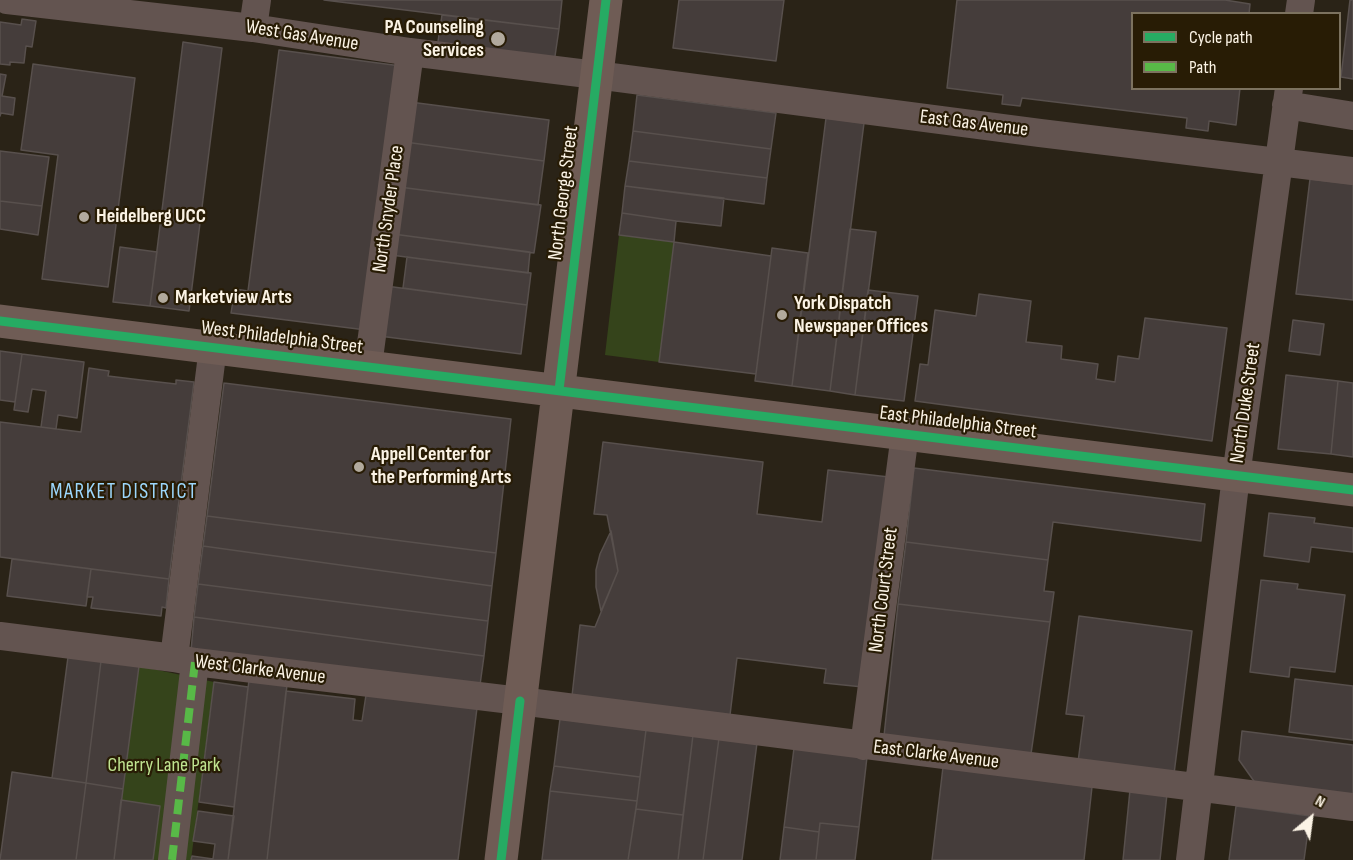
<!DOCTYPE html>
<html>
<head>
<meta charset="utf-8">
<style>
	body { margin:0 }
	#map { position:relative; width:1353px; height:860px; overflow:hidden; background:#2a2317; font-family:"Sofia Sans Condensed",sans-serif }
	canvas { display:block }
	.legend { position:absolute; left:1131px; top:12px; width:210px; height:78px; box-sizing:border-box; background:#281c05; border:2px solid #7c725f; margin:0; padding:8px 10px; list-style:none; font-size:18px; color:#fbf3e5 }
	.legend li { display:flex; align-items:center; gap:12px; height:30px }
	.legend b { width:30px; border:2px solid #7c725f }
	.north { position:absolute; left:1281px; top:788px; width:60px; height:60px; -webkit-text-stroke:4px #281c05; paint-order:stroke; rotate:29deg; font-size:16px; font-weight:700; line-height:24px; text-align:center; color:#fbf3e5 }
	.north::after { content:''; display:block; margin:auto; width:21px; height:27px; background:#fbf3e5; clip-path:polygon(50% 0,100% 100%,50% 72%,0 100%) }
</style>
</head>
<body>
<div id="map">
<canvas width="1353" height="860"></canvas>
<ul class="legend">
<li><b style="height:8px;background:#26ab63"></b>Cycle path</li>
<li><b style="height:8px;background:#58b947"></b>Path</li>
</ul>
<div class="north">N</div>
</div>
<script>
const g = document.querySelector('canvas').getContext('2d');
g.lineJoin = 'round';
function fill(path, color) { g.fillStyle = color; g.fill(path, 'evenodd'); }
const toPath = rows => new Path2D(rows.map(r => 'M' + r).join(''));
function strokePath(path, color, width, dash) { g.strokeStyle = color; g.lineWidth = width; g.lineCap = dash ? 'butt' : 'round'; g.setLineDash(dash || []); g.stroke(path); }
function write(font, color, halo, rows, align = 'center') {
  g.font = font + ' "Sofia Sans Condensed",sans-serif'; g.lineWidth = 4.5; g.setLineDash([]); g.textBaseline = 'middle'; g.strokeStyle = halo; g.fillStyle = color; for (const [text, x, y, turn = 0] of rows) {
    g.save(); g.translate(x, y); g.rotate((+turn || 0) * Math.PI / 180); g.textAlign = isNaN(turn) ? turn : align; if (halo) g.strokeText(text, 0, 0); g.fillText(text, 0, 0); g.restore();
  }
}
fill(toPath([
	[619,235,674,242,659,362,605,355],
	[139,666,214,682,191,860,153,860,160,807,121,800]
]), '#35441b');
const building = toPath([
	[324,0,562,0,559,29,324,0],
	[679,0,784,0,776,61,673,48,679,0],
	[957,0,1225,0,1250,4,1249,14,1132,14,1132,88,1240,88,1236,125,1209,121,1208,131,1186,128,1187,118,1022,98,1020,106,1002,104,1003,95,947,88,957,0],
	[1350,0,1353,0,1353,79,1341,77,1350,0],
	[442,15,559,29,554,63,437,48,442,15],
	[22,19,36,21,32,47,26,46,24,63,10,62,10,65,0,64,0,22,21,25,22,19],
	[183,42,222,48,189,311,150,306,183,42],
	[279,50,401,66,366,330,231,313,235,289,248,291,279,50],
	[33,64,135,78,108,287,42,279,58,155,21,150,33,64],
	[0,74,6,75,2,96,15,98,13,115,1,113,0,116,0,74],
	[637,95,776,113,771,149,633,131,637,95],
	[410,102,549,120,544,161,405,142,410,102],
	[826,118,864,123,830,391,792,386,826,118],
	[633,131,771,149,767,178,629,161,633,131],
	[405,142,544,161,538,205,399,187,405,142],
	[0,151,49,157,42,206,0,201,0,151],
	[629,161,767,178,764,204,625,186,629,161],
	[1310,179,1353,184,1353,300,1296,294,1310,179],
	[625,186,724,198,721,226,676,221,622,213,625,186],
	[399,187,541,205,534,253,393,234,399,187],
	[0,201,42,206,38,235,0,229,0,201],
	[622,213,676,221,674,242,619,235,622,213],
	[850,229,876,232,855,395,830,391,850,229],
	[393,234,530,252,528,273,391,255,393,234],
	[674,242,771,256,756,374,659,362,674,242],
	[120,247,157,252,150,306,113,302,120,247],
	[772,248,808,253,792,386,755,381,772,248],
	[407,257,531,273,527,305,403,288,407,257],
	[386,286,527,305,521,354,379,336,386,286],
	[868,290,918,296,904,401,855,395,868,290],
	[979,294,1031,301,1026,342,1062,346,1061,359,1098,364,1096,379,1115,382,1118,356,1139,359,1145,318,1227,328,1212,441,915,401,920,364,928,365,935,310,976,316,979,294],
	[1293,320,1324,324,1320,355,1289,351,1293,320],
	[0,351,22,354,15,402,0,400,0,351],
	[22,354,84,362,77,418,58,415,56,429,41,427,46,391,32,389,28,412,14,410,22,354],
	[89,368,109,371,108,376,141,380,176,384,176,380,194,382,169,579,0,557,0,422,81,432,89,368],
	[1286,375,1338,381,1331,454,1278,449,1286,375],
	[1338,381,1353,383,1353,457,1331,454,1338,381],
	[224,383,511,419,496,553,207,516,224,383],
	[603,442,763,462,757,514,822,522,828,470,889,477,863,687,824,683,826,669,737,658,730,715,572,696,580,625,595,627,618,571,607,515,594,514,603,442],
	[914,468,1205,504,1201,541,1053,522,1048,560,906,542,914,468],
	[1269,513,1315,518,1314,523,1353,528,1353,552,1311,547,1309,562,1264,556,1269,513],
	[207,516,496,553,492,586,203,546,207,516],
	[611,531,618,571,601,611,596,587,596,570,600,554,611,531],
	[906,542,1048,560,1044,591,1054,592,1050,622,898,604,906,542],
	[203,546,492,586,488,621,198,584,203,546],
	[12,559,91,569,86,606,7,596,12,559],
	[91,569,169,579,166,608,162,607,161,616,91,608,93,597,87,597,91,569],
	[1261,580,1298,584,1297,589,1345,595,1335,672,1290,667,1289,677,1250,672,1261,580],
	[198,584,488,621,484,656,194,617,198,584],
	[898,604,1050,622,1031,754,884,736,898,604],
	[1079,616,1192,631,1174,774,1078,762,1084,716,1066,714,1079,616],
	[194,617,484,656,480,685,191,651,194,617],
	[68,657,101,661,86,783,52,778,68,657],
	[101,661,139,666,123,789,86,783,101,661],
	[1295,679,1353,686,1353,740,1289,732,1295,679],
	[249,680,287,685,267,860,228,860,249,680],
	[214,682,248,687,234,807,199,802,214,682],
	[286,691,355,699,353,720,362,721,366,695,477,708,458,860,267,860,286,691],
	[560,719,646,730,640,777,554,766,560,719],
	[646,730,693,735,683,815,636,809,646,730],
	[1242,731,1353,745,1353,797,1256,784,1239,760,1242,731],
	[693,735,719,738,703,860,678,860,693,735],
	[719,738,757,743,742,860,703,860,719,738],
	[794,748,867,757,859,827,820,823,819,832,784,827,794,748],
	[554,766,640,777,637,801,550,791,554,766],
	[943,767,1092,787,1084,860,932,860,943,767],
	[12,772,86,783,76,860,0,860,12,772],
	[86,783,123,789,114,860,76,860,86,783],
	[1130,790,1167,794,1160,860,1123,860,1130,790],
	[550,791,637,801,628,860,542,860,550,791],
	[121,800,160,806,153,860,114,860,121,800],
	[1236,806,1310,816,1304,860,1229,860,1236,806],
	[636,809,683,815,678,860,628,860,636,809],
	[198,811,234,816,228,860,191,860,192,856,213,859,215,844,193,841,198,811],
	[820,823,859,827,855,860,816,860,820,823],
	[784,827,819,832,816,860,780,860,784,827]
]);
fill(building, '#453d3b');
strokePath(building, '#58504d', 1.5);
strokePath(toPath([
	[7,0,253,28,410,52,596,75,1040,133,1353,171],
	[1299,14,1301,0],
	[253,28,257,0],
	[1286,105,1353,116],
	[368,366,410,52],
	[0,636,174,658,195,662,520,701,1353,807],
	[174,658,213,347],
	[864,746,905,434],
	[172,860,195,662],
	[1190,860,1236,476,1289,88]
]), '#635450', 28);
strokePath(toPath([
	[0,321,1353,490],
	[501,860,606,0]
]), '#6f5c55', 33);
strokePath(toPath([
	[172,860,195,662]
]), '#58b947', 8, [15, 8]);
strokePath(toPath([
	[0,321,1353,490],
	[559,390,606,0],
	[501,860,520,701]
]), '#26ab63', 9);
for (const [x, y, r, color] of [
	[498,39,8,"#b2aa9d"],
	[84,217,6,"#b2aa9d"],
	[163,298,6,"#b2aa9d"],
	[782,315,6,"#b2aa9d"],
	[359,467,6,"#b2aa9d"]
]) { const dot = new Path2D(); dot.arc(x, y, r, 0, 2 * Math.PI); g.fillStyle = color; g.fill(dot); strokePath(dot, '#281c05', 2); }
write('bold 20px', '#fbf3e5', '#281c05', [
	["PA Counseling",484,28,"right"],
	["Services",484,51,"right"],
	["Heidelberg UCC",96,217],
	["Marketview Arts",175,298],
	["York Dispatch",794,304],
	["Newspaper Offices",794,327],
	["Appell Center for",371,455],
	["the Performing Arts",371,478]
], 'left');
write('20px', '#fbf3e5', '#281c05', [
	["West Gas Avenue",302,36,9],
	["East Gas Avenue",974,124,7],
	["North George Street",564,193,-83],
	["North Snyder Place",389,209,-82],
	["West Philadelphia Street",282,338,7],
	["North Duke Street",1246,403,-82],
	["East Philadelphia Street",958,423,7],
	["North Court Street",884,590,-83],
	["West Clarke Avenue",260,670,7],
	["East Clarke Avenue",936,755,7]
]);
write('20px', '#c0e491', '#281c05', [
	["Cherry Lane Park",164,766]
]);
g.letterSpacing = '1.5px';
write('21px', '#9cd7fc', '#281c05', [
	["MARKET DISTRICT",124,493]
]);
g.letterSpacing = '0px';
</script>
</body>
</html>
